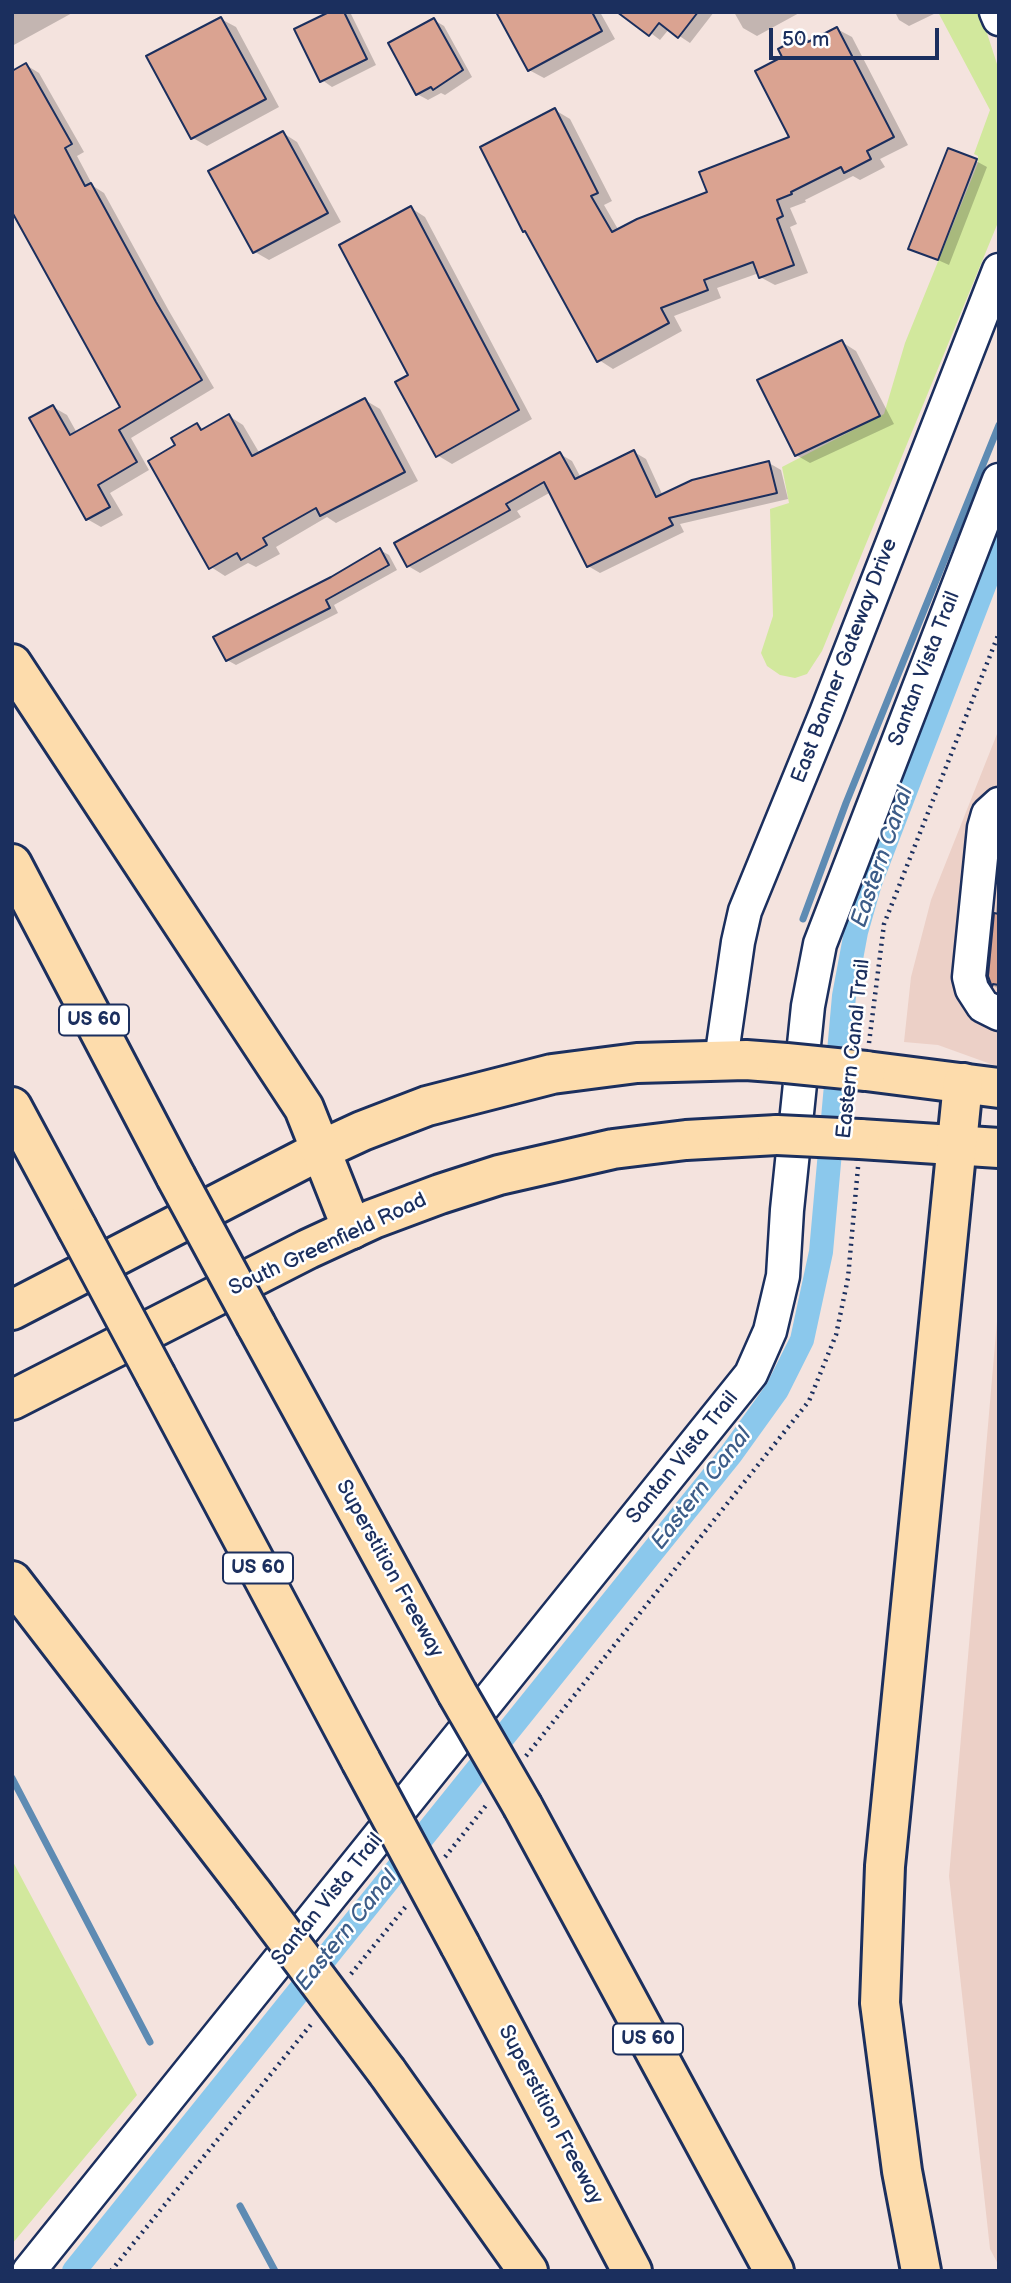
<!DOCTYPE html>
<html>
<head>
<meta charset="utf-8">
<style>
	body { margin:0 }
	#map { position:relative; width:1011px; height:2283px; overflow:hidden; background:#f4e3de; font-family:"Balsamiq Sans",sans-serif }
	canvas { display:block }
	.frame { position:absolute; inset:0; border:14px solid #1b2f5e; pointer-events:none }
	.scale { position:absolute; left:769px; top:28px; width:170px; height:32px; box-sizing:border-box; border:4px solid #1b2f5e; border-top:0; padding-left:9px; font-size:21px; line-height:24px; white-space:nowrap; color:#1b2f5e; -webkit-text-stroke:5px #fff; paint-order:stroke }
</style>
</head>
<body>
<div id="map">
<canvas width="1011" height="2283"></canvas>
<div class="frame"></div>
<div class="scale">50 m</div>
</div>
<script>
const g = document.querySelector('canvas').getContext('2d');
g.lineJoin = 'round';
function fill(path, color) { g.fillStyle = color; g.fill(path, 'evenodd'); }
const toPath = rows => new Path2D(rows.map(r => 'M' + r).join(''));
function strokePath(path, color, width, dash) { g.strokeStyle = color; g.lineWidth = width; g.lineCap = dash ? 'butt' : 'round'; g.setLineDash(dash || []); g.stroke(path); }
function write(font, color, halo, rows, align = 'center') {
  g.font = font + ' "Balsamiq Sans",sans-serif'; g.lineWidth = 5; g.setLineDash([]); g.textBaseline = 'middle'; g.strokeStyle = halo; g.fillStyle = color; for (const [text, x, y, turn = 0] of rows) {
    g.save(); g.translate(x, y); g.rotate((+turn || 0) * Math.PI / 180); g.textAlign = isNaN(turn) ? turn : align; if (halo) g.strokeText(text, 0, 0); g.fillText(text, 0, 0); g.restore();
  }
}
fill(toPath([
	[999,729,999,1067,938,1045,904,1042,911,977,931,900],
	[999,1298,999,2266,990,2249,949,1876]
]), '#ecd0c7');
fill(toPath([
	[938,12,977,12,986,30,997,64,999,220,822,651,807,674,795,678,780,675,767,666,761,653,773,616,770,509,789,503,782,467,884,414,905,343,978,163,978,156,974,154,990,110],
	[12,1860,137,2095,12,2244]
]), '#d2e89d');
fill(toPath([
	[12,12,74,12,12,46],
	[333,12,348,12,351,14,376,65,332,87,322,80],
	[498,12,600,12,615,39,544,78,529,70],
	[623,12,714,12,690,43,669,29,660,40],
	[734,12,801,12,757,36,743,28],
	[895,12,938,12,909,26,899,20],
	[221,19,236,27,279,107,207,146,193,138,149,57],
	[434,20,444,26,472,77,445,95,441,93,428,100,417,94],
	[837,29,852,37,908,145,880,159,885,167,860,180,853,176,805,200,806,202,790,208,797,224,790,227,808,273,775,285,760,277,759,273,717,288,721,298,674,316,682,331,613,369,599,360,528,233,525,231,555,110,570,119,612,201,604,205,619,231,709,193,792,138,785,58,804,37,812,42],
	[26,65,39,73,84,152,77,156,93,186,104,193,169,311,214,388,131,438,149,470,110,493,123,515,101,527,87,519,53,407,67,415,77,433,122,407],
	[283,133,297,142,341,222,269,260,255,252],
	[976,161,987,167,949,265,911,248],
	[411,208,425,217,532,419,452,464,437,455,410,376],
	[842,342,856,351,894,424,810,463,796,455],
	[365,400,380,409,418,481,336,523,327,517,276,547,280,554,256,567,248,563,225,576,211,567,177,446,197,425,205,430,229,416,243,425,260,454],
	[634,452,646,459,663,496,769,463,781,470,788,499,680,524,684,532,600,573,588,566,551,492,517,511,521,517,420,573,408,566,560,454,572,461,581,478],
	[380,550,389,555,397,570,334,605,338,613,236,665,227,660,331,578],
	[999,882,999,989,994,986,989,975]
]), '#0003');
strokePath(toPath([
	[803,919,846,803,999,425],
	[12,1778,150,2042],
	[240,2206,275,2271]
]), '#5e8bb3', 7);
strokePath(toPath([
	[74,2271,731,1454,777,1390,802,1340,821,1252,844,996,856,932,870,883,999,547]
]), '#8bc8ec', 24);
const building = toPath([
	[329,12,344,12,367,59,320,82,294,29,329,12],
	[496,12,592,12,602,31,528,71,496,12],
	[617,12,698,12,678,38,659,23,649,36,617,12],
	[221,17,266,99,191,139,146,56,221,17],
	[434,18,463,70,433,90,431,87,416,95,388,43,434,18],
	[837,27,894,137,867,151,871,159,844,173,841,167,791,192,792,194,777,200,783,216,777,219,794,265,759,278,753,262,704,280,708,290,661,308,669,323,597,362,525,231,523,232,480,147,555,108,598,193,591,196,612,232,637,219,707,192,699,172,789,137,755,71,782,57,778,49,804,35,808,42,837,27],
	[26,63,72,144,65,148,85,186,91,183,156,302,202,380,119,430,137,462,98,485,110,507,86,520,29,418,53,405,70,435,120,407,12,212,12,71,26,63],
	[283,131,328,213,253,253,208,171,283,131],
	[948,148,977,159,938,260,908,249,948,148],
	[411,206,519,410,436,457,395,382,408,375,339,245,411,206],
	[842,340,880,416,795,456,757,380,842,340],
	[365,398,405,472,320,516,316,508,263,538,267,545,241,560,237,553,209,569,148,461,175,445,171,438,197,423,201,430,229,414,252,456,365,398],
	[634,450,656,497,692,480,769,461,777,493,669,518,673,525,587,567,544,482,506,504,510,510,407,567,394,543,560,452,575,479,634,450],
	[380,548,389,565,326,600,330,608,226,661,213,637,331,577,380,548],
	[994,913,999,914,999,985,993,984,992,987,988,976,994,913]
]);
fill(building, '#daa391');
strokePath(building, '#1b2f5e', 2);
const minor = toPath([
	[996,12,999,19],
	[999,804,988,814,984,828,969,977,972,989,983,1006,999,1014],
	[721,1060,738,942,745,911,826,713,999,270],
	[29,2271,751,1374,770,1331,783,1276,787,1210,808,1006,820,944,999,480]
]);
const major = toPath([
	[866,1071,999,1088],
	[860,1139,999,1148],
	[12,1310,321,1150,362,1131,427,1106,552,1074,637,1063,746,1060,786,1063],
	[12,1400,308,1249,373,1219,440,1194,499,1175,613,1149,686,1140,777,1135]
]);
const highway = toPath([
	[12,664,304,1108,352,1229],
	[12,864,176,1177],
	[12,1107,77,1228],
	[256,1325,457,1693],
	[156,1376,361,1761],
	[12,1581,253,1894],
	[523,1807,774,2271],
	[460,1945,632,2271],
	[387,2072,528,2271],
	[921,2271,902,2171,880,2003,885,1866,963,1083]
]);
strokePath(minor, '#1b2f5e', 37);
strokePath(major, '#1b2f5e', 44);
strokePath(highway, '#1b2f5e', 44);
strokePath(toPath([
	[869,1043,884,924,999,633],
	[526,1756,809,1401,836,1335,848,1278,858,1167],
	[445,1857,488,1803],
	[351,1974,407,1905],
	[111,2271,313,2022]
]), '#1b2f5e', 4.5, [2, 5]);
strokePath(minor, '#fff', 32);
strokePath(major, '#fddcac', 38);
strokePath(highway, '#fddcac', 38);
const majorBridge = toPath([
	[786,1063,866,1071],
	[777,1135,860,1139]
]);
const highwayBridge = toPath([
	[176,1177,256,1325],
	[77,1228,156,1376],
	[457,1693,523,1807],
	[361,1761,460,1945],
	[253,1894,387,2072]
]);
strokePath(majorBridge, '#1b2f5e', 44, []);
strokePath(highwayBridge, '#1b2f5e', 44, []);
strokePath(majorBridge, '#fddcac', 38);
strokePath(highwayBridge, '#fddcac', 38);
for (const [x, y, w] of [
	[94,1020,70],
	[258,1568,70],
	[648,2039,70]
]) { const box = new Path2D(); box.roundRect(x - w / 2, y - 15.5, w, 31, 5); g.fillStyle = '#fff'; g.fill(box); strokePath(box, '#1b2f5e', 2); }
write('bold 19px', '#1b2f5e', null, [
	["US 60",94,1020],
	["US 60",258,1568],
	["US 60",648,2039]
]);
write('21px', '#1b2f5e', '#fff', [
	["East Banner Gateway Drive",845,661,-69],
	["Santan Vista Trail",925,669,-69],
	["Eastern Canal Trail",854,1049,-84],
	["South Greenfield Road",328,1245,-25],
	["Santan Vista Trail",683,1458,-51],
	["Superstition Freeway",389,1569,61],
	["Santan Vista Trail",328,1900,-51],
	["Superstition Freeway",550,2115,62]
]);
write('italic 23px', '#3d5d89', '#fff', [
	["Eastern Canal",883,857,-71],
	["Eastern Canal",702,1489,-52],
	["Eastern Canal",347,1931,-51]
]);
</script>
</body>
</html>
